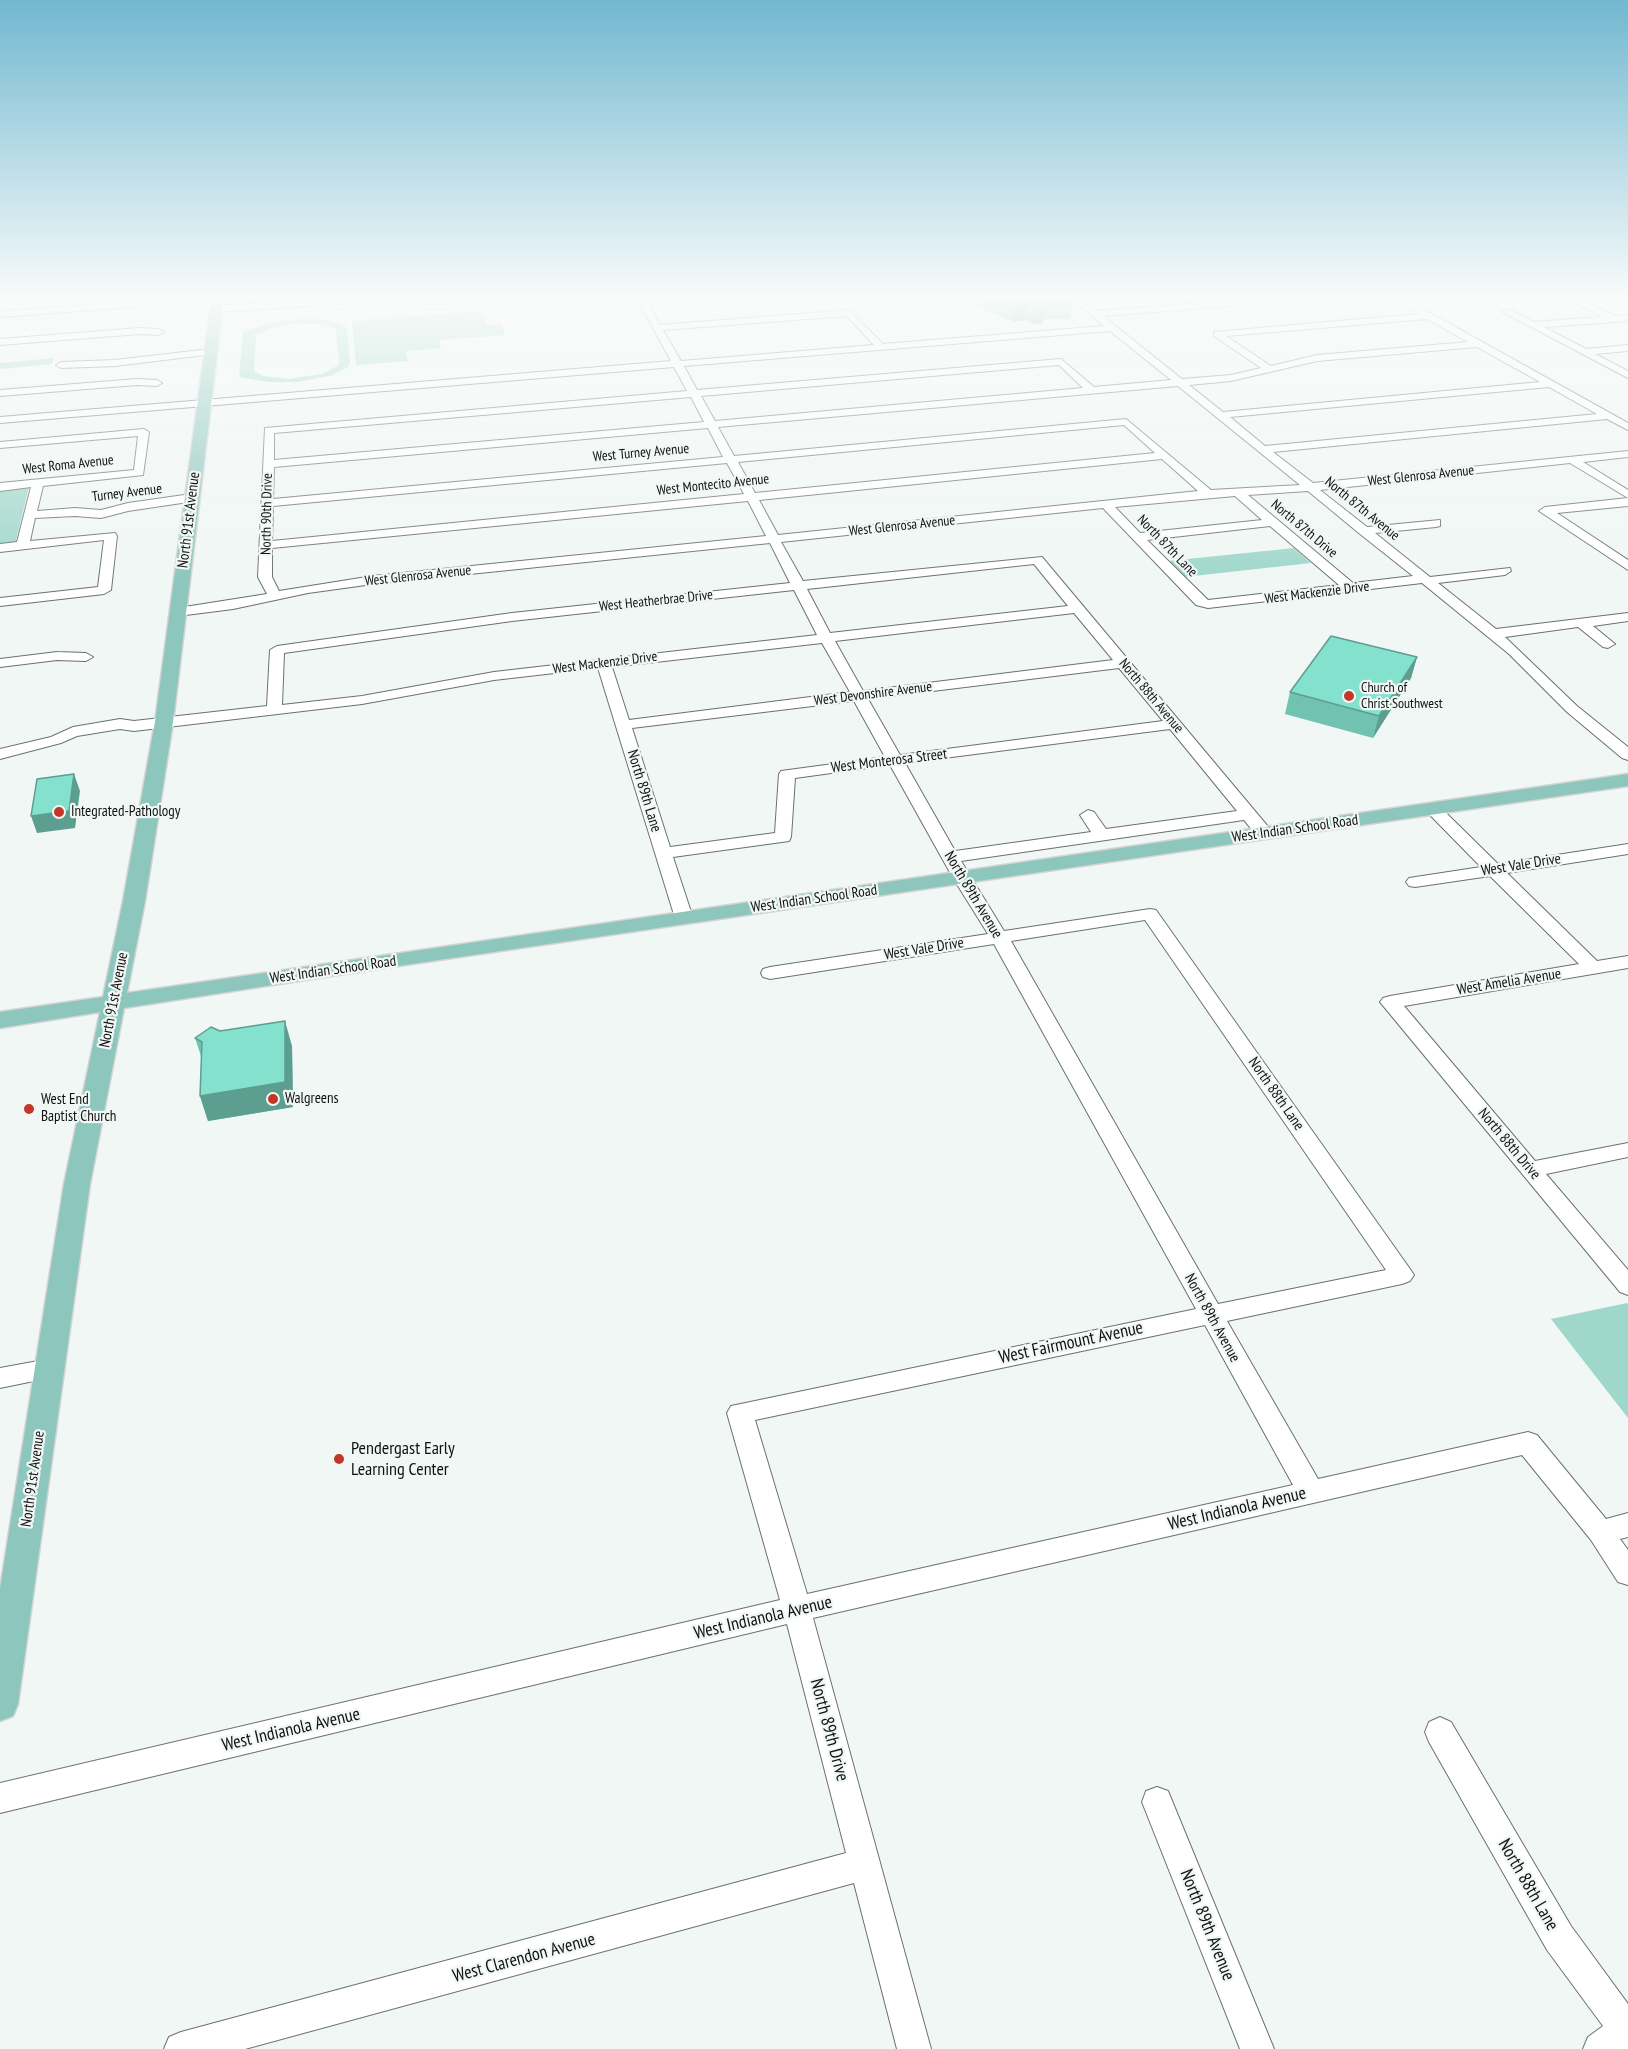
<!DOCTYPE html>
<html>
<head>
<meta charset="utf-8">
<style>
	body { margin:0 }
	canvas { display:block; background:#f0f7f5 }
</style>
</head>
<body>
<canvas width="1628" height="2049"></canvas>
<script>
const g = document.querySelector('canvas').getContext('2d');
g.lineJoin = 'round';
function fill(path, color) { g.fillStyle = color; g.fill(path, 'evenodd'); }
const toPath = rows => new Path2D(rows.map(r => 'M' + r).join(''));
function strokePath(path, color, width, dash) { g.strokeStyle = color; g.lineWidth = width; g.lineCap = dash ? 'butt' : 'round'; g.setLineDash(dash || []); g.stroke(path); }
function write(font, color, halo, rows, align = 'center') {
  g.font = font + ' "PT Sans Narrow",sans-serif'; g.lineWidth = 4.5; g.setLineDash([]); g.textBaseline = 'middle'; g.strokeStyle = halo; g.fillStyle = color; for (const [text, x, y, turn = 0] of rows) {
    g.save(); g.translate(x, y); g.rotate((+turn || 0) * Math.PI / 180); g.textAlign = isNaN(turn) ? turn : align; if (halo) g.strokeText(text, 0, 0); g.fillText(text, 0, 0); g.restore();
  }
}
fill(toPath([
	[482,311,487,325,502,324,505,335,439,340,441,348,406,351,408,361,356,365,352,321],
	[303,319,328,320,347,327,350,362,348,367,333,375,298,382,268,382,239,377,243,332,271,323],
	[301,323,322,324,336,329,339,363,337,366,322,374,289,379,263,376,254,371,256,335,273,327],
	[54,358,52,364,0,369,0,363],
	[29,487,15,544,0,546,0,489],
	[1294,548,1311,563,1184,577,1168,561],
	[1627,1303,1628,1304,1628,1418,1551,1319]
]), '#a0d7cb');
const minor = toPath([
	[135,295,144,295,138,306,135,307,0,317,0,311,132,302,135,295],
	[482,295,518,295,514,298,444,304,355,303,216,312,211,309,216,306,355,297,444,298,482,295],
	[635,295,644,295,645,298,724,295,720,298,648,303,660,325,849,310,883,344,1104,326,1067,295,1077,295,1097,311,1298,295,1311,297,1307,300,1103,316,1182,379,1231,375,1261,368,1214,336,1214,332,1418,314,1387,295,1398,295,1628,423,1628,430,1607,419,1273,452,1313,483,1628,451,1628,457,1583,462,1628,490,1628,506,1557,513,1628,560,1628,570,1539,511,1545,507,1628,498,1570,463,1320,490,1367,527,1440,520,1440,526,1436,527,1375,533,1430,577,1510,568,1511,571,1505,575,1438,583,1496,629,1628,613,1628,621,1593,626,1615,644,1608,648,1603,647,1578,627,1505,637,1577,706,1628,747,1628,760,1622,758,1567,712,1509,654,1422,583,1208,608,1196,605,1103,508,781,542,803,581,1042,557,1270,829,1272,833,1270,837,1258,837,1244,820,961,861,1004,931,1150,909,1156,910,1410,1269,1414,1275,1410,1281,1402,1284,1227,1321,1318,1479,1528,1432,1537,1435,1606,1519,1628,1513,1628,1537,1620,1539,1628,1550,1628,1585,1618,1582,1591,1540,1522,1455,813,1618,931,2049,897,2049,854,1883,245,2049,164,2049,169,2037,181,2032,846,1853,787,1624,0,1813,0,1783,780,1600,727,1413,731,1406,1196,1309,994,944,770,979,763,977,761,973,763,969,770,967,988,934,953,878,890,765,795,778,791,837,789,841,673,857,693,918,690,922,684,923,678,922,675,918,598,668,494,680,362,704,134,731,120,729,77,736,61,743,0,759,0,749,51,737,73,727,120,719,134,721,267,706,270,650,277,646,512,613,790,583,770,543,373,584,308,593,233,609,178,616,171,612,178,608,267,594,258,577,265,428,687,391,674,367,0,423,0,417,671,361,635,295],
	[847,316,874,345,681,361,663,330,847,316],
	[1427,319,1468,342,1317,355,1271,366,1226,336,1427,319],
	[1110,331,1171,380,1094,387,1061,359,697,390,684,366,1110,331],
	[1477,347,1540,382,1223,412,1189,385,1231,381,1317,361,1477,347],
	[1059,365,1083,388,715,421,701,396,1059,365],
	[1178,386,1300,485,1211,490,1126,419,734,456,718,427,1178,386],
	[1549,387,1597,414,1265,446,1230,417,1549,387],
	[691,397,704,422,274,460,274,433,691,397],
	[1124,425,1155,453,755,493,738,462,1124,425],
	[708,428,723,457,273,499,274,467,708,428],
	[1162,459,1198,491,778,535,759,500,1162,459],
	[727,463,744,494,272,541,273,506,727,463],
	[1308,491,1360,534,1413,576,1353,583,1248,495,1308,491],
	[1235,496,1262,520,1140,533,1115,507,1235,496],
	[748,501,766,536,373,576,279,591,272,577,272,548,748,501],
	[1270,526,1339,585,1208,600,1147,540,1270,526],
	[1034,564,1068,606,830,633,807,589,1034,564],
	[794,590,817,635,494,672,362,696,282,705,284,653,512,621,794,590],
	[1074,613,1113,660,863,691,835,641,1074,613],
	[822,643,850,692,629,720,612,667,822,643],
	[1119,668,1163,721,900,755,868,699,1119,668],
	[854,701,885,757,781,771,779,774,775,833,670,847,632,728,854,701],
	[1170,729,1237,811,1106,829,1094,812,1088,810,1080,815,1091,832,955,851,905,763,1170,729],
	[1145,920,1386,1270,1218,1304,1011,941,1145,920],
	[1205,1325,1293,1485,807,1594,755,1420,1205,1325],
	[1560,295,1571,295,1615,316,1628,315,1628,321,1544,327,1586,349,1628,345,1628,351,1595,354,1628,371,1628,378,1501,311,1509,309,1534,322,1602,317,1560,295],
	[140,328,159,329,164,332,159,335,140,334,0,345,0,339,140,328],
	[210,349,215,352,213,354,115,366,61,368,56,365,61,362,115,360,210,349],
	[137,379,157,380,162,383,157,386,137,385,0,396,0,390,137,379],
	[144,429,149,432,143,475,43,486,37,511,75,508,101,510,128,503,191,494,197,498,195,501,128,511,101,518,75,516,35,518,30,541,115,533,117,536,111,590,104,594,0,606,0,598,98,587,104,540,0,552,0,544,17,542,31,487,0,491,0,483,134,470,138,436,0,448,0,442,144,429],
	[57,652,86,653,93,657,86,661,57,660,0,667,0,659,57,652],
	[1433,804,1439,806,1498,864,1628,844,1628,854,1507,873,1597,961,1628,956,1628,968,1404,1006,1535,1161,1628,1143,1628,1157,1546,1174,1628,1270,1628,1295,1620,1292,1380,1002,1383,998,1390,996,1579,964,1490,876,1415,887,1409,886,1406,882,1409,878,1481,867,1427,812,1425,809,1433,804],
	[49,1359,58,1362,61,1369,58,1376,0,1388,0,1368,49,1359],
	[1440,1717,1451,1722,1571,1926,1628,2004,1628,2049,1583,2049,1588,2037,1603,2026,1547,1950,1429,1742,1425,1732,1429,1722,1440,1717],
	[1157,1787,1168,1791,1274,2049,1240,2049,1142,1802,1146,1791,1157,1787]
]);
const major = toPath([
	[212,295,224,295,173,722,145,901,127,993,1628,774,1628,786,350,973,124,1008,90,1184,18,1704,13,1716,0,1721,0,1589,64,1184,100,1012,0,1028,0,1012,103,997,123,901,155,722,212,295]
]);
strokePath(minor, '#6b7170', 2);
strokePath(major, '#d4d4d4', 3);
fill(minor, '#fff');
fill(major, '#8dc6bc');
fill(toPath([
	[978,295,1055,295,1072,303,1071,319,1043,319,1043,323,1033,324,1025,320,1013,322,977,306],
	[1417,657,1411,678,1373,738,1285,714,1290,692],
	[220,1031,292,1046,293,1107,208,1121,200,1096,202,1059,195,1038]
]), '#71c2b1');
fill(toPath([
	[1027,305,1025,320,1013,322,1014,307],
	[1044,307,1043,323,1033,324,1035,308],
	[1417,657,1411,678,1373,738,1379,716],
	[74,774,80,791,75,828,37,833,31,816],
	[285,1021,292,1046,293,1107,208,1121,200,1096]
]), '#5c9e90');
const building = toPath([
	[988,295,1055,295,1072,303,1043,303,1044,307,1035,308,1027,305,1014,307,988,295],
	[1331,636,1417,657,1379,716,1290,692,1331,636],
	[74,774,69,811,31,816,37,779,74,774],
	[285,1021,285,1082,200,1096,202,1042,195,1038,211,1027,220,1031,285,1021]
]);
fill(building, '#83e1ce');
strokePath(building, '#5c9e90', 1.5);
const sky = g.createLinearGradient(0, 0, 0, 582);
sky.addColorStop(0, '#71b8d0');
sky.addColorStop(0.51, '#f8fbfa');
sky.addColorStop(1, '#f8fbfa00');
g.fillStyle = sky;
g.fillRect(0, 0, 1628, 582);
for (const [x, y, r, color] of [
	[1349,696,6,"#c33629"],
	[59,812,6,"#c33629"],
	[273,1099,6,"#c33629"],
	[29,1109,6,"#c33629"],
	[339,1459,6,"#c33629"]
]) { const dot = new Path2D(); dot.arc(x, y, r, 0, 2 * Math.PI); g.fillStyle = color; g.fill(dot); strokePath(dot, '#f0f7f5', 2); }
write('14px', '#101211', '#f0f7f5', [
	["West Turney Avenue",641,453,-5],
	["West Roma Avenue",68,465,-6],
	["West Glenrosa Avenue",1421,476,-6],
	["West Montecito Avenue",713,485,-6],
	["Turney Avenue",127,493,-7],
	["North 87th Avenue",1362,509,39],
	["North 90th Drive",267,514,-89],
	["West Glenrosa Avenue",902,526,-6],
	["North 87th Drive",1304,529,40],
	["North 87th Lane",1167,546,46],
	["West Glenrosa Avenue",418,576,-6],
	["West Mackenzie Drive",1317,593,-7],
	["West Heatherbrae Drive",656,601,-6],
	["West Mackenzie Drive",605,663,-7],
	["West Devonshire Avenue",873,694,-7],
	["North 88th Avenue",1151,696,50]
]);
write('14px', '#101211', '#f0f7f5', [
	["Church of",1361,688],
	["Christ Southwest",1361,704]
], 'left');
write('15px', '#101211', '#f0f7f5', [
	["North 91st Avenue",189,520,-83],
	["West Monterosa Street",889,761,-7],
	["North 89th Lane",644,791,73],
	["West Indian School Road",1295,829,-8],
	["West Vale Drive",1521,865,-9],
	["North 89th Avenue",973,895,59],
	["West Indian School Road",814,899,-8],
	["West Vale Drive",924,949,-9],
	["West Indian School Road",333,970,-8],
	["West Amelia Avenue",1509,982,-9],
	["North 91st Avenue",114,1000,-79],
	["North 88th Lane",1276,1094,55],
	["North 88th Drive",1509,1144,50],
	["North 89th Avenue",1212,1318,61],
	["North 91st Avenue",33,1479,-82]
]);
write('15px', '#101211', '#f0f7f5', [
	["Integrated-Pathology",71,812],
	["Walgreens",285,1099],
	["West End",41,1100],
	["Baptist Church",41,1117]
], 'left');
write('18px', '#101211', '#f0f7f5', [
	["West Fairmount Avenue",1071,1343,-12],
	["West Indianola Avenue",1237,1509,-13],
	["West Indianola Avenue",763,1618,-13],
	["West Indianola Avenue",291,1730,-13],
	["North 89th Drive",829,1730,75],
	["North 88th Lane",1528,1885,60],
	["North 89th Avenue",1207,1925,68],
	["West Clarendon Avenue",524,1958,-15]
]);
write('18px', '#101211', '#f0f7f5', [
	["Pendergast Early",351,1449],
	["Learning Center",351,1470]
], 'left');
</script>
</body>
</html>
